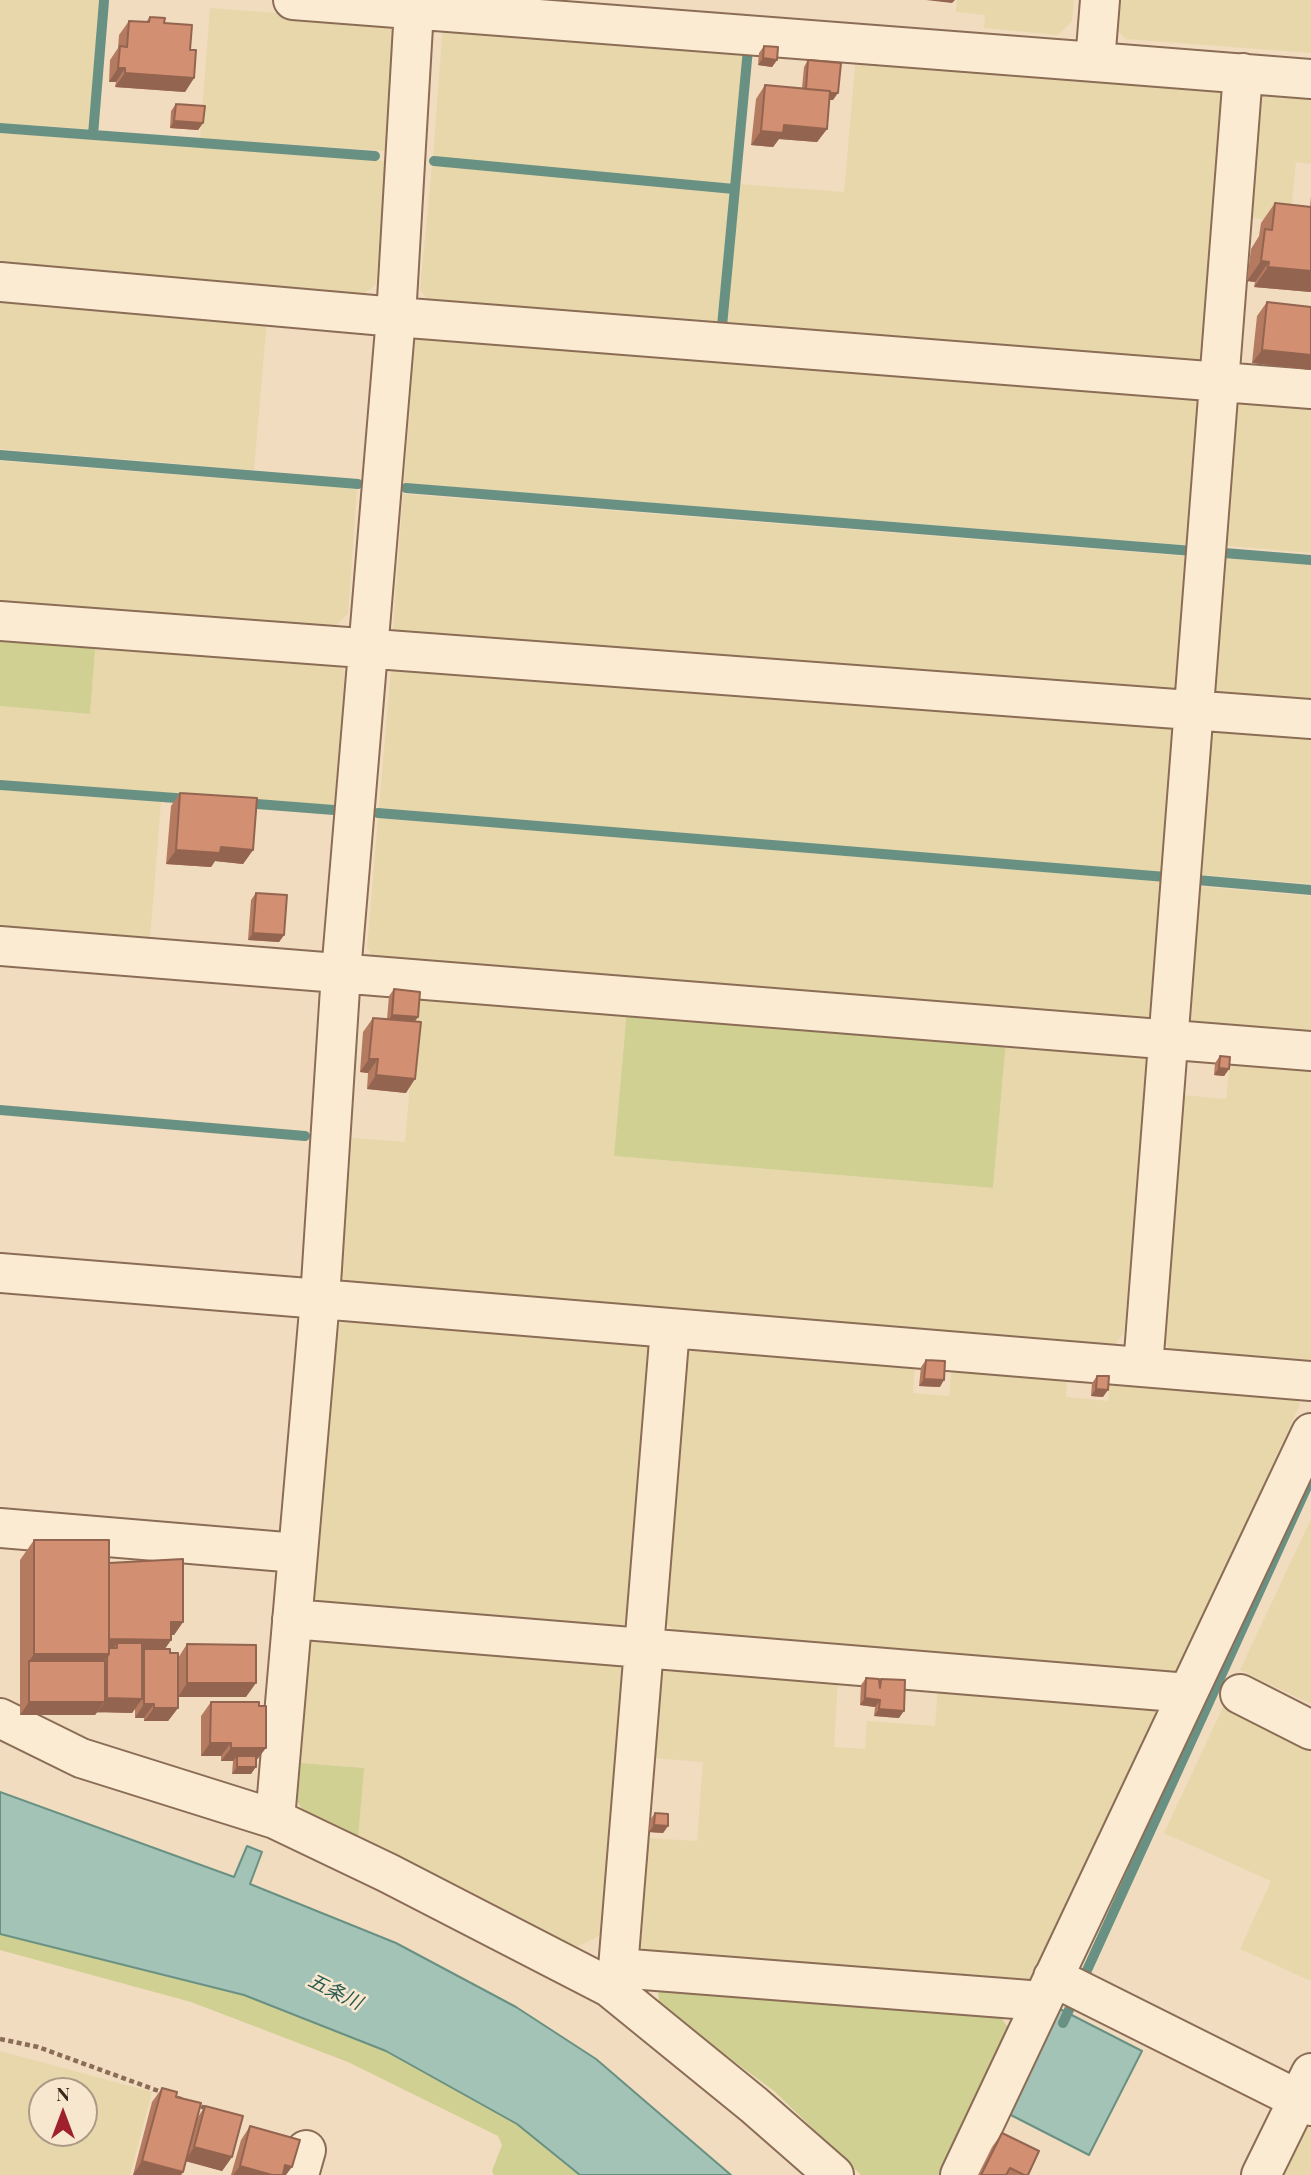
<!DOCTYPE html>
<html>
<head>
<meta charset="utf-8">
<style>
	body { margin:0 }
	#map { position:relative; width:1311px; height:2175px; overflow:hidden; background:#f1dcbf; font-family:"Playfair Display",serif }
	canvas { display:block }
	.north { position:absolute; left:28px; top:2077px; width:70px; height:70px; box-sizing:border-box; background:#f8e7cf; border:2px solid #ac9a87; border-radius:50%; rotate:0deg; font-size:19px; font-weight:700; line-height:28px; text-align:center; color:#39271b }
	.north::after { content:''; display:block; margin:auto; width:24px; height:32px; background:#9f2130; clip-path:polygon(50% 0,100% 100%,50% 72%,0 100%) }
</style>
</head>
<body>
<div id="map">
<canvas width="1311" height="2175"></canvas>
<div class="north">N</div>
</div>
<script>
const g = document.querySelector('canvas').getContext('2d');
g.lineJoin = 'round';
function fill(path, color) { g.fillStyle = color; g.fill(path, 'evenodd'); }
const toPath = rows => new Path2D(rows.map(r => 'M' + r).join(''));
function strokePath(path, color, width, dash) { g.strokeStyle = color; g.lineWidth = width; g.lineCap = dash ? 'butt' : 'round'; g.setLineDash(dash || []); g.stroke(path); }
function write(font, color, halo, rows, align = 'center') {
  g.font = font + ' "Playfair Display","Noto Sans JP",serif'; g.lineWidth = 5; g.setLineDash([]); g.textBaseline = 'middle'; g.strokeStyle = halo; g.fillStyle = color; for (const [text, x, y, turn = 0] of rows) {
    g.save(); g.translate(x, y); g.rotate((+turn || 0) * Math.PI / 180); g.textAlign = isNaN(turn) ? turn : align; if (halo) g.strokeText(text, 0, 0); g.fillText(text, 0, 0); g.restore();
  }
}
fill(toPath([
	[0,0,99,0,89,129,0,123],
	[957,0,1074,0,1072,21,1058,35,984,28,985,15,956,12],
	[1116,0,1311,0,1311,53,1126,39,1114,27],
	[210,8,386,21,396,32,387,151,200,138],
	[443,23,744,48,731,186,433,158],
	[856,56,1218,82,1225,93,1207,352,1195,362,726,323,738,184,844,192],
	[1276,85,1311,88,1311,164,1296,162,1290,222,1250,218,1263,95],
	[0,133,386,161,376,284,363,295,0,264],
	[432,165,730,192,717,328,429,302,420,290],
	[0,297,267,319,254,470,0,449],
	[427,331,1194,399,1207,408,1196,546,404,483,415,339],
	[1249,398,1311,403,1311,553,1219,545,1229,411],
	[0,461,357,489,348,614,332,629,0,602],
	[403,494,1196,557,1185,688,1171,699,402,637,393,628],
	[1218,557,1311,565,1311,709,1221,702,1209,690],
	[96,638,329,659,345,671,334,805,0,780,0,706,90,714],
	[391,669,1166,723,1180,736,1168,873,379,808],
	[1216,728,1311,737,1311,884,1195,874,1207,737],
	[0,790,161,802,150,940,0,931],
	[378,818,1167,882,1155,1011,1142,1022,375,959,367,948],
	[1194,886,1311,896,1311,1033,1195,1024,1184,1014],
	[418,992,627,1010,615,1156,993,1188,1006,1041,1140,1053,1150,1065,1124,1332,1115,1345,348,1286,341,1275,352,1138,405,1142],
	[1230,1060,1311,1066,1311,1360,1170,1350,1162,1338,1182,1095,1226,1099],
	[348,1317,640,1340,652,1353,632,1616,620,1628,321,1605,313,1598,335,1326],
	[698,1344,915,1362,913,1393,949,1396,952,1365,1067,1375,1066,1397,1108,1401,1110,1378,1291,1393,1300,1404,1180,1669,1173,1672,678,1634,665,1622,683,1357],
	[1311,1519,1311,1704,1240,1670],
	[319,1636,615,1660,627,1672,607,1932,571,1950,417,1866,358,1839,363,1768,301,1763,310,1643],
	[671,1666,838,1678,834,1747,865,1749,867,1721,935,1726,938,1685,1146,1700,1157,1715,1038,1971,1023,1983,648,1955,638,1944,647,1838,697,1841,703,1762,653,1758,659,1675],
	[1224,1705,1311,1748,1311,1981,1240,1949,1271,1881,1164,1833],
	[0,2051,152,2092,130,2175,0,2175],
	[84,2091,84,2133,42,2133,42,2091],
	[1311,2126,1311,2175,1278,2175,1300,2129]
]), '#e7d7ab');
fill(toPath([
	[0,629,96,638,90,714,0,706],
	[627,1010,1006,1041,993,1188,614,1156],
	[301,1763,364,1768,358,1839,305,1814,297,1801],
	[0,1934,244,1995,386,2051,517,2124,580,2175,494,2175,492,2171,502,2145,498,2136,348,2062,191,2002,0,1950],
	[658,1987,999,2015,1010,2030,942,2175,861,2175,774,2091,659,2006]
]), '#d0d092');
const water = toPath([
	[0,1792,234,1877,247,1846,262,1852,250,1884,396,1943,516,2007,596,2059,731,2175,580,2175,517,2124,386,2051,244,1995,0,1934,0,1792],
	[1058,2008,1142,2051,1089,2155,1005,2112,1058,2008]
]);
fill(water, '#a2c3b5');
strokePath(water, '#699183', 2);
strokePath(toPath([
	[0,128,375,156],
	[93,135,104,1],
	[434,161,734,189],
	[722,326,748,49],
	[0,455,358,484],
	[406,488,1193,551],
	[1224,553,1311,560],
	[0,785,189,799],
	[244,803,334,810],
	[378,813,1166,877],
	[1197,880,1311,890],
	[0,1110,305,1136],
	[1063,2023,1311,1478]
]), '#699183', 10);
const minor = toPath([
	[293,0,1095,62,1100,0],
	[1095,62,1311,79],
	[0,282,396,317,1311,389],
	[0,621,1311,719],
	[0,946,1311,1051],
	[0,1273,320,1299,341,973,396,317,414,9],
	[670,1328,618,1968,609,1987,754,2105,834,2175],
	[1143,1367,1243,73],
	[0,1528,297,1553],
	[292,1619,1188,1693],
	[1240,1694,1311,1730],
	[0,1718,81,1758,275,1819],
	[618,1968,1042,2001],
	[1053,1977,1311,2106],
	[609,1987,388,1873,275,1819,320,1299,1311,1381],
	[299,2175,306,2150],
	[960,2175,1311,1433],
	[1261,2175,1311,2073]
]);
strokePath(minor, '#8b6c56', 42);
strokePath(toPath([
	[0,2039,38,2047,208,2109]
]), '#8b6c56', 4.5, [5, 3.5]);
strokePath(minor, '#fbebd2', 38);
fill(toPath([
	[150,17,164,23,190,50,194,78,185,92,115,87,116,82,109,82,110,60,118,48,119,35,129,21,146,22],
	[764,46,777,60,772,67,758,65,759,53],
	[808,60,833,100,829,100,827,129,817,142,779,139,773,147,751,145,756,99,765,85,802,88,804,67],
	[176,104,203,123,198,130,170,128,171,111],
	[1311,196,1311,292,1254,287,1255,282,1247,281,1251,249,1259,236,1261,223,1275,203,1310,207],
	[1267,302,1311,307,1311,370,1252,363,1257,316],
	[180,793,253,850,243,864,215,861,211,867,166,864,171,806],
	[256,893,284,935,279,942,248,940,251,900],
	[394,989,418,1017,415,1021,406,1093,367,1089,368,1073,360,1072,363,1032,373,1018,387,1019,389,996],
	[1220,1056,1229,1069,1224,1076,1214,1075,1215,1063],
	[926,1360,940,1387,919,1386,921,1367],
	[1097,1376,1103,1397,1091,1396,1092,1383],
	[34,1540,109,1563,183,1622,174,1635,171,1635,171,1640,165,1649,178,1658,187,1644,246,1697,178,1697,178,1708,168,1721,144,1721,144,1718,135,1718,135,1709,132,1713,97,1712,95,1715,20,1715,20,1560],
	[866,1678,880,1681,881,1679,899,1718,874,1716,875,1707,860,1705,861,1685],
	[211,1702,256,1761,251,1774,232,1774,233,1761,221,1761,221,1756,201,1756,201,1716],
	[655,1813,668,1826,663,1833,649,1832,650,1820],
	[162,2088,176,2097,198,2117,205,2106,232,2157,222,2171,186,2161,183,2172,181,2175,133,2175,152,2102],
	[250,2126,286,2175,231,2175,241,2140],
	[1002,2133,1028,2175,978,2175,992,2147]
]), '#b57b61');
fill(toPath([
	[926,0,955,0,952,3],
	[763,58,777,60,772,67,758,65],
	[118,68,125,68,116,82,109,82],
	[125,73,194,78,185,92,115,87],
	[806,90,838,93,833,100,801,97],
	[174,121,203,123,198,130,170,128],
	[784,125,827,129,817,142,779,139,773,147,751,145,761,131],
	[1261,261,1269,262,1255,282,1247,281],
	[1268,267,1311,271,1311,292,1254,287],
	[1262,350,1311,355,1311,370,1252,363],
	[221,847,253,850,243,864,215,861,211,867,166,864,176,850],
	[253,933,284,935,279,942,248,940],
	[392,1015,418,1017,413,1024,387,1022],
	[369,1059,378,1059,368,1073,360,1072],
	[1219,1068,1229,1069,1224,1076,1214,1075],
	[376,1075,415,1079,406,1093,367,1089],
	[924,1379,944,1380,940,1387,919,1386],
	[1096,1389,1108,1390,1103,1397,1091,1396],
	[171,1622,183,1622,174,1635,161,1635],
	[107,1639,171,1640,161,1654,144,1649,141,1653,117,1648,117,1643,110,1653],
	[34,1654,109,1654,95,1674,29,1661,20,1674],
	[187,1683,256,1683,246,1697,178,1697],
	[107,1698,142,1699,132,1713,97,1712],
	[865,1698,880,1700,875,1707,860,1705],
	[29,1702,105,1702,95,1715,20,1715],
	[144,1704,154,1704,144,1718,135,1718],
	[154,1708,178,1708,168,1721,144,1721],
	[879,1709,904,1711,899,1718,874,1716],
	[210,1743,231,1743,221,1756,201,1756],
	[231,1748,266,1748,256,1761,237,1761,237,1756,233,1761,221,1761],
	[237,1767,256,1767,251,1774,232,1774],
	[654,1825,668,1826,663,1833,649,1832],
	[194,2147,232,2157,222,2171,185,2161],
	[142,2161,183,2172,181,2175,133,2175],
	[285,2165,292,2167,286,2175,278,2175],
	[240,2166,272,2175,233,2175]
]), '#93644f');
const building = toPath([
	[150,17,165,18,164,23,192,25,190,50,196,50,194,78,125,73,125,68,118,68,120,46,127,47,129,21,149,22,150,17],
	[764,46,778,47,777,60,763,58,764,46],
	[808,60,841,63,838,93,830,93,830,91,806,89,808,60],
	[765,85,830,91,827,129,784,125,783,133,761,131,765,85],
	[176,104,205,106,203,123,174,121,176,104],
	[1275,203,1311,207,1311,271,1268,267,1269,262,1261,261,1265,229,1272,230,1275,203],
	[1267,302,1311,307,1311,355,1262,350,1267,302],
	[180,793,257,798,253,850,221,847,220,853,176,850,180,793],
	[256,893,287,895,284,935,253,933,256,893],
	[394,989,420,992,418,1017,392,1015,394,989],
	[373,1018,421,1022,415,1079,376,1075,378,1059,369,1059,373,1018],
	[1220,1056,1230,1057,1229,1069,1219,1068,1220,1056],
	[926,1360,945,1361,944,1380,924,1379,926,1360],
	[1097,1376,1109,1376,1108,1390,1096,1389,1097,1376],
	[34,1540,109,1540,109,1654,34,1654,34,1540],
	[183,1559,183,1622,171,1622,171,1640,109,1639,109,1563,183,1559],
	[117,1643,142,1643,142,1699,107,1698,107,1657,109,1654,109,1648,117,1648,117,1643],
	[187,1644,256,1645,256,1683,187,1683,187,1644],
	[144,1649,170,1649,170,1653,178,1653,178,1708,154,1708,154,1704,144,1704,144,1649],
	[29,1661,105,1661,105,1702,29,1702,29,1661],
	[866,1678,879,1679,880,1688,881,1679,905,1680,904,1711,879,1709,880,1700,865,1698,866,1678],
	[211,1702,259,1702,259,1706,266,1706,266,1748,231,1748,231,1743,210,1743,211,1702],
	[237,1756,256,1756,256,1767,237,1767,237,1756],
	[655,1813,668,1814,668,1826,654,1825,655,1813],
	[162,2088,177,2092,176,2097,201,2103,183,2172,142,2161,162,2088],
	[205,2106,243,2116,232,2157,194,2147,205,2106],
	[250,2126,300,2140,292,2167,285,2165,283,2175,272,2175,240,2166,250,2126],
	[1002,2133,1039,2151,1028,2175,1024,2175,1010,2168,1006,2175,981,2175,1002,2133]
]);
fill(building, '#d28f71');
strokePath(building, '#93644f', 2);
write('italic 19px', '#295a52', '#f8e7cf', [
	["五条川",335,1992,26]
]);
</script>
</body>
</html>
